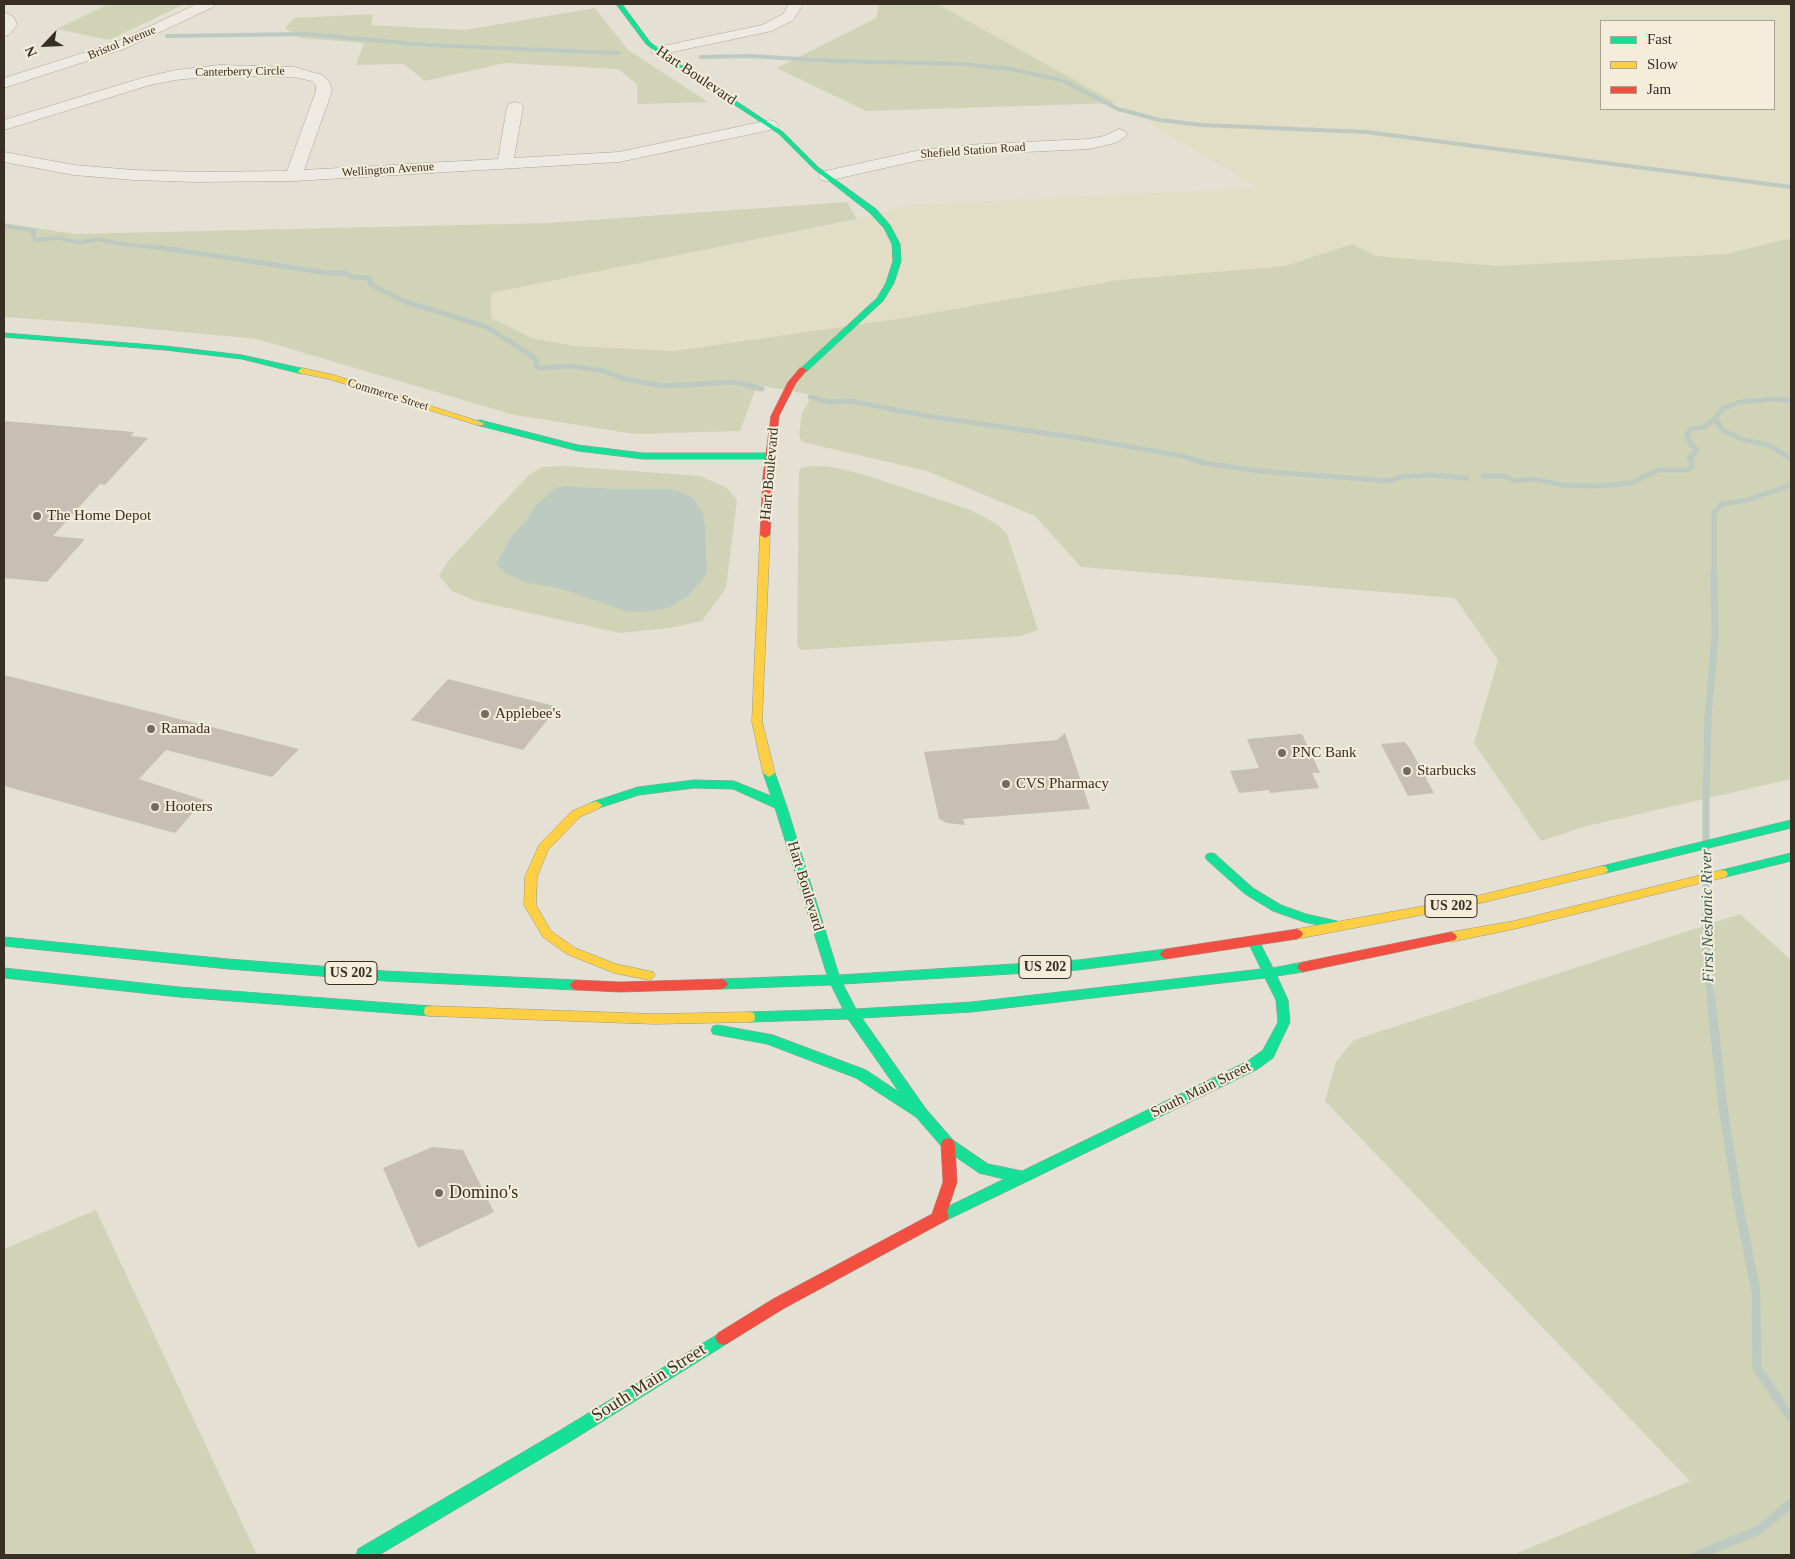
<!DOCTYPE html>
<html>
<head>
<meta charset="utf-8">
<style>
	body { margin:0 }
	#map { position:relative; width:1795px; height:1559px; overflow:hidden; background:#e4e0d3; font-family:"Times New Roman",serif }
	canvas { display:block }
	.frame { position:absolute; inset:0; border:5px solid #392e23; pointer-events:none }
	.legend { position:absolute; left:1600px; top:20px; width:175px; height:90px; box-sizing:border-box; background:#f3edda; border:1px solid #a9a191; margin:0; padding:6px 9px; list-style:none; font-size:15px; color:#392e23 }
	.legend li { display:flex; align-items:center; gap:10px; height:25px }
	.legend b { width:25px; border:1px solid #a9a191 }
	.north { position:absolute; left:20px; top:20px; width:50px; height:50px; -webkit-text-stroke:4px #f3edda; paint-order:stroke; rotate:245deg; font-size:14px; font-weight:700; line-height:20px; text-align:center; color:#392e23 }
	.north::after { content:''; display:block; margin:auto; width:18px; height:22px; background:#392e23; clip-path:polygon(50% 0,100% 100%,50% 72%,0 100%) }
</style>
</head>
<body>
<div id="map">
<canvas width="1795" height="1559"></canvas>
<div class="frame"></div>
<ul class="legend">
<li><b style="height:6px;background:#16e098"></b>Fast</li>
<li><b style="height:6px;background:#ffcf43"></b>Slow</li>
<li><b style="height:6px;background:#f24e42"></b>Jam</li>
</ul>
<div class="north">N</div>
</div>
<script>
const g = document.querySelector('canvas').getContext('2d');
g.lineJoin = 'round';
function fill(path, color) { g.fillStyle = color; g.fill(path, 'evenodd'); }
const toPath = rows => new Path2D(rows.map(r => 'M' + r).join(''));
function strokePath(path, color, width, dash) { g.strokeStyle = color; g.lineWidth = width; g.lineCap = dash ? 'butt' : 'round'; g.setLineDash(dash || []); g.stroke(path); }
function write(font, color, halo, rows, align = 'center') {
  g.font = font + ' "Times New Roman",serif'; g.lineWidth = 4; g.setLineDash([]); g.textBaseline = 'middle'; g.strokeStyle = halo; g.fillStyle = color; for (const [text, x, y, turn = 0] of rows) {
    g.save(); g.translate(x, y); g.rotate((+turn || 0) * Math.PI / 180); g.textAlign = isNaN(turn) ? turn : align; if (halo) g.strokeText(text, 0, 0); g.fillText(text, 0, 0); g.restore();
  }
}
fill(toPath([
	[937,4,1791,4,1791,238,1727,254,1498,266,1375,256,1353,244,1285,266,1119,280,903,318,675,351,574,346,532,338,491,318,491,293,843,223,910,205,1258,188,1116,103],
	[1601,21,1774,21,1774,109,1601,109]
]), '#e2ddc5');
fill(toPath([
	[103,4,185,4,109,40,56,29,107,5],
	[879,4,937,4,1116,103,866,111,777,68,876,18],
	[595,8,628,50,708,102,637,104,637,84,618,69,505,63,425,81,404,64,356,65,364,43,301,38,285,28,294,18,373,14,371,25,465,30],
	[847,202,857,219,491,293,491,318,532,338,574,346,675,351,903,318,1119,280,1285,266,1353,244,1375,256,1498,266,1727,254,1791,238,1791,779,1587,826,1541,841,1474,743,1498,660,1455,598,1081,567,1035,516,927,471,802,442,799,435,802,413,813,395,757,385,740,431,635,434,514,415,257,339,88,323,4,317,4,223,74,234,549,223],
	[565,466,700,476,727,488,737,500,726,588,702,621,669,628,620,633,476,601,452,591,439,576,448,561,530,474,543,467],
	[812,466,832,467,862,474,968,509,997,524,1007,534,1038,630,1020,636,801,650,797,646,799,472,801,468],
	[1740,914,1791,960,1791,1555,1513,1555,1690,1481,1325,1101,1336,1062,1354,1040],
	[96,1210,257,1555,4,1555,4,1249]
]), '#d1d3b7');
fill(toPath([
	[567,486,612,489,669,489,681,492,694,499,703,513,705,528,707,572,702,580,688,596,670,607,653,611,629,612,559,588,528,583,506,574,496,564,513,534,527,520,535,506,556,488]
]), '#bccac2');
strokePath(toPath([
	[167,36,306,34,427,45,619,53],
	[701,57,750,56,835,61,963,64,1011,69,1064,81,1118,109,1160,120,1201,125,1366,132,1791,187],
	[4,226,35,231,33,235,35,240,59,238,79,243,98,239,116,243,168,249]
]), '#bccac2', 4);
strokePath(toPath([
	[157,247,328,273,346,273,352,277,367,278,370,279,370,283,375,287,406,302,487,327,532,356,537,361,536,366,541,368,571,366,604,371,625,379,663,386,734,382,762,389],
	[810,397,828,402,851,401,927,416,1092,440,1182,456,1204,463,1259,471,1389,481,1400,477,1431,475,1467,478],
	[1791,401,1776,399,1739,402,1722,409,1715,419,1724,431,1742,439,1771,446,1791,459],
	[1483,476,1503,476,1516,481,1533,479,1563,485,1599,486,1631,483,1658,470,1687,470,1692,467,1692,461,1689,458,1697,451,1690,443,1687,434,1691,429,1704,427,1715,419],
	[1714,574,1714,513,1722,504,1747,500,1791,485]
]), '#bccac2', 5);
strokePath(toPath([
	[1711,1000,1706,958,1706,799,1708,717,1715,637,1714,573]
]), '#bccac2', 7);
strokePath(toPath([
	[1711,999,1722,1100,1737,1197,1756,1292,1757,1368,1791,1418],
	[1698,1555,1759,1530,1791,1503]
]), '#bccac2', 9);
fill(toPath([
	[4,421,134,432,131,436,148,438,105,485,100,484,53,536,85,539,47,582,4,578],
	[4,675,299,749,272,777,166,750,139,779,204,800,175,833,4,786],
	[448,679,558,707,523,750,411,720],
	[1065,733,1090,809,963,819,965,825,947,823,939,819,924,752,1057,740],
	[1302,734,1320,773,1312,773,1319,788,1270,793,1269,790,1239,793,1230,771,1259,768,1247,739],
	[1405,742,1412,752,1434,793,1408,796,1381,744],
	[432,1147,463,1150,494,1212,418,1248,383,1168]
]), '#c7bfb4');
const street = toPath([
	[197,4,215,4,213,7,124,49,4,88,4,78,114,43,197,4],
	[787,4,801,4,802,6,793,20,772,31,658,55,653,54,651,51,653,48,658,47,762,25,783,14,788,6,787,4],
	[4,12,14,17,17,25,9,35,4,36,4,12],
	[220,65,294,67,322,75,329,81,332,91,304,170,498,159,507,107,509,104,515,102,521,104,523,107,514,158,619,152,770,120,776,122,778,125,776,128,770,130,619,162,294,181,196,182,134,180,74,175,4,162,4,152,74,165,134,170,196,172,287,171,316,91,316,85,312,81,294,77,220,75,176,80,150,85,4,130,4,120,142,78,176,70,220,65],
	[1119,129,1125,131,1127,134,1125,137,1115,143,1089,149,982,154,920,160,827,181,821,180,819,176,821,172,920,150,982,144,1089,139,1104,136,1119,129]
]);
const fast = toPath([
	[616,4,622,4,650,42,672,59,783,132,818,167,876,209,890,225,900,244,901,261,894,283,883,301,806,372,803,372,799,370,877,298,886,283,893,261,892,244,884,228,870,213,814,169,779,134,668,61,646,44,616,4],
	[4,333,165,346,242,355,305,369,306,371,302,374,242,359,165,350,4,337,4,333],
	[480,420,578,445,643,453,770,453,774,456,770,459,643,459,578,451,477,425,477,421,480,420],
	[769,769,775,773,787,807,839,975,1078,960,1166,949,1170,951,1172,954,1170,957,1166,959,1078,970,843,984,856,1009,972,1002,1261,969,1248,942,1250,939,1254,937,1258,939,1273,968,1303,962,1307,964,1309,967,1307,970,1303,972,1277,976,1288,1000,1290,1022,1273,1058,1258,1069,1028,1181,947,1220,942,1222,937,1220,935,1216,937,1212,1004,1179,979,1173,943,1148,916,1117,856,1078,767,1044,718,1035,713,1034,711,1030,713,1026,718,1025,773,1035,866,1070,899,1092,848,1019,749,1022,744,1021,743,1017,744,1013,749,1012,843,1009,831,985,722,989,718,987,716,984,718,981,722,979,827,975,775,808,733,789,694,788,639,795,596,809,590,805,592,802,638,787,694,780,734,781,771,796,763,773,769,769],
	[1265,978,1276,1000,1278,1022,1263,1050,1248,1061,1022,1171,988,1164,953,1140,926,1109,862,1018,972,1012,1265,978],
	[1791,820,1791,828,1602,874,1598,873,1596,870,1598,867,1602,866,1791,820],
	[1211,853,1215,854,1253,888,1281,905,1306,914,1337,921,1339,924,1337,927,1333,928,1304,922,1273,911,1245,894,1207,860,1205,857,1207,854,1211,853],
	[1791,853,1791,861,1722,878,1718,877,1716,874,1718,871,1722,870,1791,853],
	[4,937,228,959,385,971,576,980,580,982,582,985,580,988,576,990,385,981,228,969,4,946,4,937],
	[4,968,179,987,430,1006,435,1007,436,1011,435,1015,430,1016,179,997,4,978,4,968],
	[723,1331,728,1333,731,1338,728,1343,571,1441,379,1555,356,1555,358,1549,559,1431,723,1331]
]);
const slow = toPath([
	[302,368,334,375,484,423,483,425,477,425,329,379,299,373,298,371,302,368],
	[765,532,770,535,762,722,775,773,769,777,763,773,752,722,760,535,765,532],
	[596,801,602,805,600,808,580,817,548,850,537,877,536,905,551,931,575,948,616,964,653,972,655,975,653,978,649,980,614,973,567,954,543,937,524,905,525,877,539,845,572,811,596,801],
	[1602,866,1606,867,1608,870,1606,873,1468,906,1297,939,1293,937,1291,934,1293,931,1297,929,1468,898,1602,866],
	[1722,870,1726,871,1728,874,1726,877,1514,929,1451,942,1447,940,1445,937,1447,934,1451,932,1514,921,1722,870],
	[430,1006,655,1014,749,1012,754,1013,755,1017,754,1021,749,1022,655,1024,430,1016,425,1015,424,1011,425,1007,430,1006]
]);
const jam = toPath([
	[800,368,803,368,807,370,796,383,779,416,773,476,770,535,765,538,760,535,763,476,771,416,788,382,800,368],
	[1297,929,1301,931,1303,934,1301,937,1297,939,1166,959,1162,957,1160,954,1162,951,1166,949,1297,929],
	[1451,932,1455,934,1457,937,1455,940,1303,972,1299,970,1297,967,1299,964,1303,962,1451,932],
	[722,979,726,981,728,984,726,987,722,989,620,992,576,990,572,988,570,985,572,982,576,980,620,982,722,979],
	[948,1138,953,1140,955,1144,957,1182,947,1212,949,1216,947,1220,783,1309,728,1343,723,1345,718,1343,715,1338,718,1333,773,1299,932,1214,943,1182,941,1144,943,1140,948,1138]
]);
strokePath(street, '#aaa59b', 1);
strokePath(fast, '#9a958b', 1);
strokePath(slow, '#9a958b', 1);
strokePath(jam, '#9a958b', 1);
fill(street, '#eceae3');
fill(fast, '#16e098');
fill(slow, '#ffcf43');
fill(jam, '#f24e42');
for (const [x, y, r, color] of [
	[37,516,5,"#756c61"],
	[485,714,5,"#756c61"],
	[151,729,5,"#756c61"],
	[1282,753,5,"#756c61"],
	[1407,771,5,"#756c61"],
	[1006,784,5,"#756c61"],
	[155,807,5,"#756c61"],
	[439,1193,5,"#756c61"]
]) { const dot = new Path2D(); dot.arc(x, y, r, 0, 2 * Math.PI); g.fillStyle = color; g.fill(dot); strokePath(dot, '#f3edda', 2); }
write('12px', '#392e23', '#f3edda', [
	["Bristol Avenue",122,43,-22],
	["Canterberry Circle",240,72,-1],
	["Shefield Station Road",973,151,-4],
	["Wellington Avenue",388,170,-4],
	["Commerce Street",388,395,17]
]);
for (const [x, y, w] of [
	[1451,906,52],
	[1045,967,52],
	[351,973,52]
]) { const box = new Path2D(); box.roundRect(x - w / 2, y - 11.5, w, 23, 4); g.fillStyle = '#f3edda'; g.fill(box); strokePath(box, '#392e23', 1); }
write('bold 14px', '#392e23', null, [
	["US 202",1451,906],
	["US 202",1045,967],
	["US 202",351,973]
]);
write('15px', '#392e23', '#f3edda', [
	["Hart Boulevard",696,76,34],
	["Hart Boulevard",770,474,-85],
	["Hart Boulevard",805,886,73],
	["South Main Street",1201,1090,-26]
]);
write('15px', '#392e23', '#f3edda', [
	["The Home Depot",47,516],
	["Applebee's",495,714],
	["Ramada",161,729],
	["PNC Bank",1292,753],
	["Starbucks",1417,771],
	["CVS Pharmacy",1016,784],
	["Hooters",165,807]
], 'left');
write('italic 16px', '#345756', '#f3edda', [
	["First Neshanic River",1708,916,-91]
]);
write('18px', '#392e23', '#f3edda', [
	["Domino's",449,1193]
], 'left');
write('18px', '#392e23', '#f3edda', [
	["South Main Street",649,1383,-32]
]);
</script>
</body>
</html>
